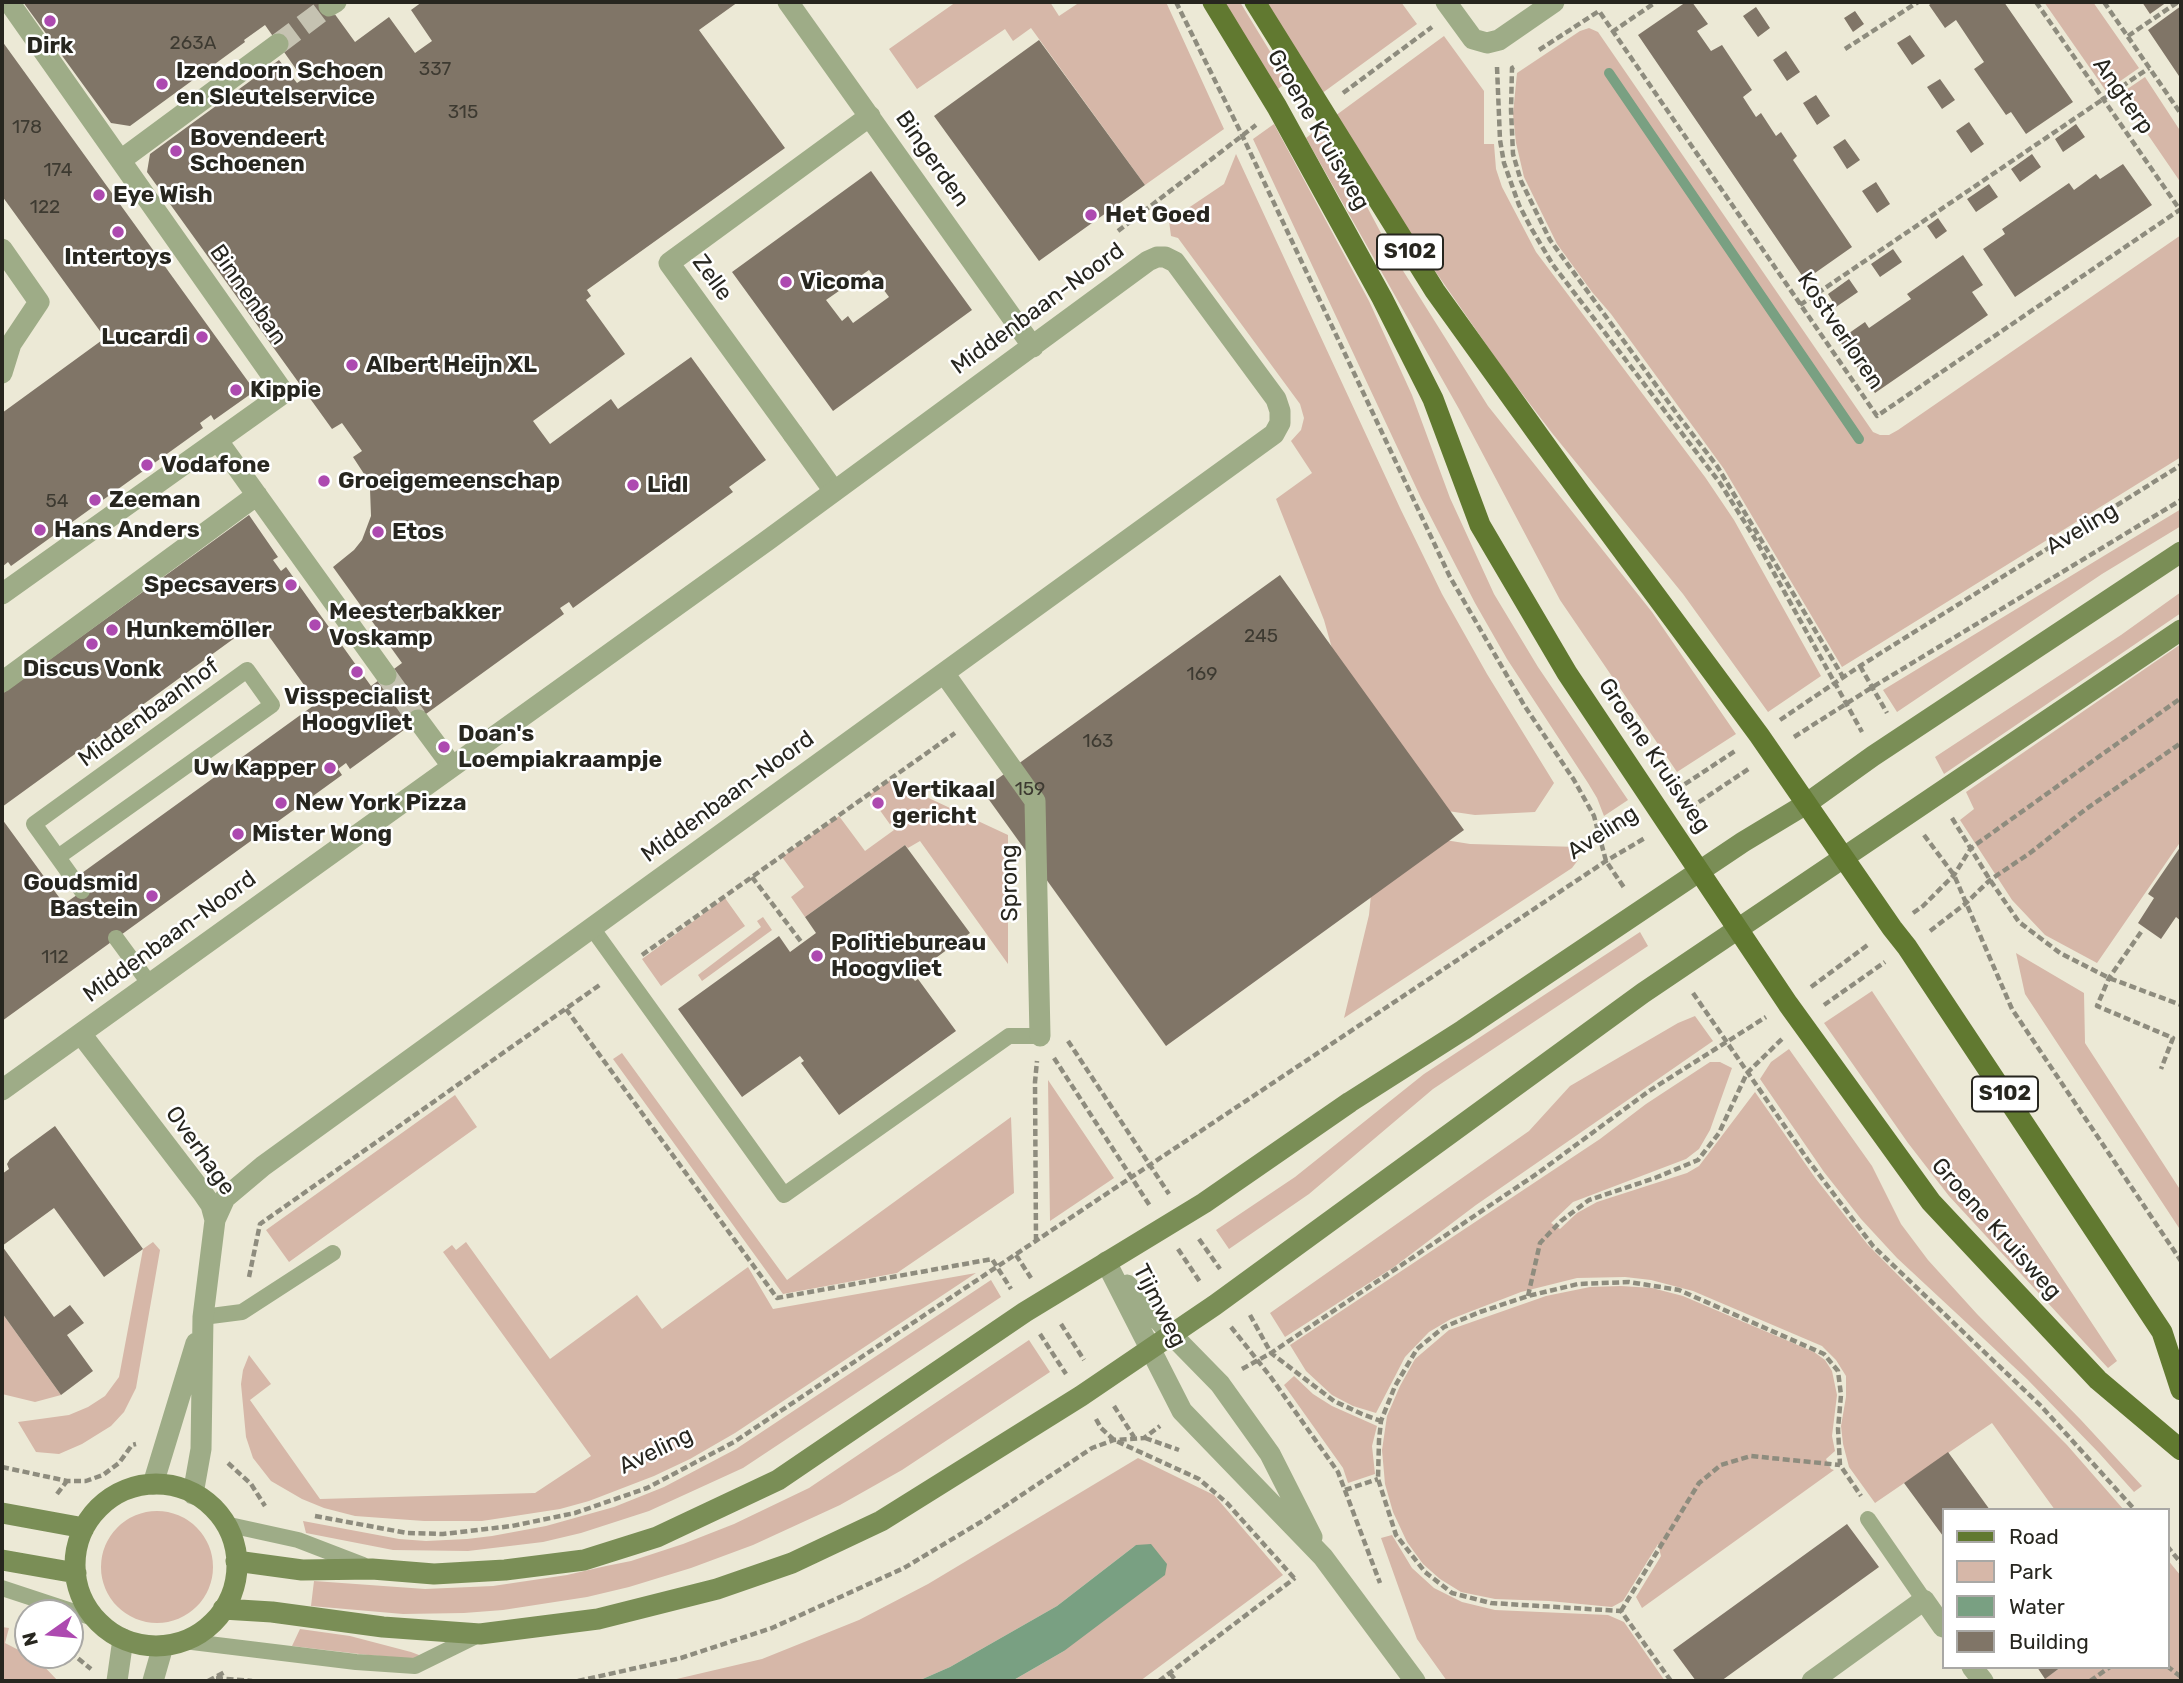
<!DOCTYPE html>
<html>
<head>
<meta charset="utf-8">
<style>
	body { margin:0 }
	#map { position:relative; width:2183px; height:1683px; overflow:hidden; background:#ece9d6; font-family:Rubik,sans-serif }
	canvas { display:block }
	.frame { position:absolute; inset:0; border:4px solid #27261f; pointer-events:none }
	.legend { position:absolute; left:1942px; top:1508px; width:228px; height:161px; box-sizing:border-box; background:#fff; border:2px solid #a9a8a5; margin:0; padding:9px 12px; list-style:none; font-size:21px; color:#27261f }
	.legend li { display:flex; align-items:center; gap:14px; height:35px }
	.legend b { width:35px; border:2px solid #a9a8a5 }
	.north { position:absolute; left:14px; top:1599px; width:70px; height:70px; box-sizing:border-box; background:#fff; border:2px solid #a9a8a5; border-radius:50%; rotate:255deg; font-size:19px; font-weight:700; line-height:28px; text-align:center; color:#27261f }
	.north::after { content:''; display:block; margin:auto; width:24px; height:32px; background:#ad4ab0; clip-path:polygon(50% 0,100% 100%,50% 72%,0 100%) }
</style>
</head>
<body>
<div id="map">
<canvas width="2183" height="1683"></canvas>
<div class="frame"></div>
<ul class="legend">
<li><b style="height:9px;background:#617930"></b>Road</li>
<li><b style="height:19px;background:#d6b7a8"></b>Park</li>
<li><b style="height:19px;background:#79a082"></b>Water</li>
<li><b style="height:19px;background:#807567"></b>Building</li>
</ul>
<div class="north">N</div>
</div>
<script>
const g = document.querySelector('canvas').getContext('2d');
g.lineJoin = 'round';
function fill(path, color) { g.fillStyle = color; g.fill(path, 'evenodd'); }
const toPath = rows => new Path2D(rows.map(r => 'M' + r).join(''));
function strokePath(path, color, width, dash) { g.strokeStyle = color; g.lineWidth = width; g.lineCap = dash ? 'butt' : 'round'; g.setLineDash(dash || []); g.stroke(path); }
function write(font, color, halo, rows, align = 'center') {
  g.font = font + ' Rubik,sans-serif'; g.lineWidth = 5; g.setLineDash([]); g.textBaseline = 'middle'; g.strokeStyle = halo; g.fillStyle = color; for (const [text, x, y, turn = 0] of rows) {
    g.save(); g.translate(x, y); g.rotate((+turn || 0) * Math.PI / 180); g.textAlign = isNaN(turn) ? turn : align; if (halo) g.strokeText(text, 0, 0); g.fillText(text, 0, 0); g.restore();
  }
}
fill(toPath([
	[956,2,1050,2,1059,16,1080,2,1166,2,1224,129,1145,185,1031,28,1013,41,1005,29,917,89,889,49],
	[1218,2,1240,2,1288,81,1273,93],
	[1264,2,1401,2,1417,24,1321,94],
	[2044,2,2093,2,2139,68,2106,91],
	[1589,28,1598,32,1873,432,1880,435,1889,435,1898,430,2181,235,2181,457,1842,667,1724,469,1611,314,1592,292,1557,244,1524,177,1516,143,1513,114,1517,73,1580,31],
	[1444,36,1484,91,1484,144,1494,144,1496,169,1502,187,1536,252,1705,477,1734,520,1821,676,1768,712,1683,594,1552,433,1504,370,1403,225,1335,116],
	[2145,77,2181,132,2181,183,2120,94],
	[1274,124,1369,301,1412,395,1450,498,1494,594,1538,667,1628,800,1604,816,1597,798,1588,783,1507,659,1475,603,1421,498,1253,139],
	[1319,128,1365,203,1390,250,1488,406,1652,612,1736,734,1677,772,1560,600,1459,409,1306,138],
	[1236,154,1400,508,1442,594,1487,674,1554,783,1535,812,1475,815,1434,809,1335,659,1324,620,1276,499,1312,473,1291,441,1301,430,1304,418,1300,404,1178,238,1171,236,1169,221,1224,184],
	[2181,509,2181,526,2102,574,1897,712,1883,690],
	[2181,592,2181,613,1944,774,1935,757,2121,635],
	[2181,644,2181,841,2097,963,2045,935,2012,900,1960,820,1974,809,1966,792],
	[890,780,1008,835,1008,964,920,841,908,848,905,845,805,917,791,897,804,887,782,857,839,816,865,851,894,830,869,795],
	[1420,836,1470,844,1579,847,1578,860,1572,868,1344,1018,1369,915,1374,864],
	[725,898,745,926,661,986,642,959],
	[763,917,772,930,702,981,698,975,761,927,757,921],
	[1640,932,1648,946,1433,1089,1309,1194,1229,1249,1216,1230,1295,1177,1424,1074],
	[2016,953,2084,993,2085,1043,2181,1191,2181,1231,2025,994],
	[1872,991,2117,1361,2108,1368,1949,1196,1908,1143,1824,1023],
	[1695,1016,1713,1041,1476,1205,1394,1267,1285,1337,1270,1313,1529,1131,1570,1086,1678,1023],
	[1789,1049,1872,1166,1901,1224,1928,1260,1977,1314,2081,1420,2142,1486,2134,1492,2099,1453,2027,1379,1897,1258,1861,1219,1824,1172,1760,1079,1771,1062],
	[622,1053,787,1280,1011,1117,1014,1193,897,1273,783,1294,613,1059],
	[1710,1062,1720,1062,1732,1068,1710,1130,1699,1149,1686,1159,1573,1202,1551,1223,1560,1229,1577,1213,1597,1202,1687,1173,1699,1166,1755,1092,1816,1179,1868,1245,2067,1445,2124,1510,2055,1510,1992,1423,1875,1503,1849,1467,1843,1444,1841,1426,1846,1397,1846,1376,1836,1360,1822,1346,1693,1291,1651,1280,1625,1277,1577,1278,1521,1292,1451,1319,1429,1332,1405,1357,1376,1413,1353,1406,1332,1395,1306,1371,1290,1345,1600,1139,1646,1104],
	[1048,1080,1114,1178,1050,1221],
	[455,1095,477,1127,289,1262,266,1230],
	[153,1242,160,1250,136,1388,124,1412,111,1426,82,1444,59,1454,36,1452,18,1422,69,1415,88,1407,105,1396,119,1377,143,1249],
	[466,1242,550,1359,637,1295,662,1329,748,1267,773,1309,976,1273,735,1433,690,1459,654,1476,589,1501,560,1509,482,1521,424,1521,355,1516,324,1508,302,1499,271,1481,253,1458,246,1437,241,1384,243,1370,249,1355,271,1384,250,1400,320,1499,535,1493,591,1456,443,1252,452,1245,456,1250],
	[991,1280,1001,1297,743,1468,649,1511,581,1533,543,1542,468,1551,393,1550,306,1533,303,1521,399,1539,426,1541,467,1539,492,1536,546,1526,614,1507,664,1487,736,1449],
	[1621,1286,1652,1288,1683,1296,1814,1352,1825,1360,1832,1371,1837,1395,1832,1436,1835,1451,1826,1459,1831,1469,1834,1470,1642,1608,1636,1597,1661,1556,1658,1544,1623,1601,1612,1607,1549,1601,1495,1599,1461,1592,1440,1579,1423,1564,1407,1542,1393,1512,1385,1484,1382,1450,1387,1416,1400,1386,1415,1359,1449,1330,1546,1296,1590,1287],
	[2,1313,61,1395,35,1402,2,1394],
	[1029,1340,1050,1372,902,1470,840,1505,753,1545,691,1568,629,1587,587,1597,503,1610,464,1613,403,1614,311,1606,314,1581,425,1589,493,1586,567,1575,606,1566,631,1561,683,1544,734,1524,809,1488],
	[1294,1376,1313,1394,1332,1406,1377,1426,1372,1446,1375,1474,1348,1483,1343,1468,1284,1385],
	[1138,1458,1214,1495,1283,1575,1140,1681,1012,1681,1064,1651,1136,1545,1057,1606,950,1667,918,1681,668,1681,762,1659,859,1620,928,1584],
	'101 1567a56 56 0 1 1 112 0a56 56 0 1 1-112 0Z',
	[1392,1535,1412,1568,1434,1588,1462,1602,1495,1610,1608,1615,1624,1622,1665,1681,1447,1681,1417,1639,1381,1538],
	[2167,1559,2181,1576,2181,1681,2042,1681,2061,1667,2167,1667],
	[2,1627,9,1628,5,1643,38,1660,58,1681,2,1681],
	[300,1629,350,1636,411,1652,419,1655,418,1658,415,1659,368,1655,292,1646]
]), '#d6b7a8');
fill(toPath([
	[1151,1544,1167,1564,1165,1575,1064,1651,1012,1681,918,1681,950,1667,1057,1606,1136,1545]
]), '#79a082');
strokePath(toPath([
	[1609,73,1859,439]
]), '#79a082', 10);
fill(toPath([
	[23,2,326,2,355,42,389,17,415,53,432,41,411,10,422,2,738,2,699,30,785,148,587,290,591,296,586,300,625,354,533,421,550,444,611,399,618,409,691,357,766,460,729,487,733,492,573,608,569,602,560,608,564,614,350,769,346,763,338,769,342,775,2,1021,2,819,64,904,84,890,75,878,317,703,258,621,2,807,2,694,249,515,278,557,273,560,281,571,286,567,371,686,402,663,333,567,354,550,362,540,371,516,370,489,366,477,353,457,362,451,342,423,332,429,147,172,150,154,279,60,297,83,303,79,265,25,244,40,245,42,130,126,111,123],
	[1686,2,1692,2,1708,24,1697,31,1711,51,1722,45,1752,90,1743,97,1756,117,1761,113,1776,136,1781,132,1797,156,1793,160,1852,247,1805,280,1638,35],
	[1933,2,2004,2,2073,102,2026,134,2011,112,2006,115,1974,69,1984,62,1956,20,1945,28,1929,5],
	[2142,2,2167,2,2150,14],
	[2181,6,2181,79,2148,30],
	[1756,7,1770,28,1758,37,1743,16],
	[1855,11,1864,24,1853,32,1844,18],
	[1910,35,1925,56,1912,65,1897,43],
	[1039,40,1145,185,1039,261,934,116],
	[2,41,255,391,214,420,211,415,200,423,203,428,11,566,8,562,2,567,2,413,105,338,2,196],
	[1786,51,1800,72,1787,81,1773,60],
	[1940,79,1955,100,1942,109,1927,87],
	[1816,95,1830,116,1817,125,1803,103],
	[1969,122,1984,144,1971,153,1956,131],
	[2076,124,2085,137,2063,152,2055,139],
	[1845,139,1860,160,1847,169,1833,147],
	[2032,154,2041,167,2020,182,2011,169],
	[2123,164,2152,205,2015,297,1983,249,2005,234,2002,229,2069,183,2074,190,2096,174,2100,179],
	[871,171,972,310,833,411,732,272],
	[869,270,889,297,853,323,848,316,842,321,826,300],
	[1876,182,1890,204,1877,213,1862,191],
	[1989,184,1998,197,1976,212,1967,199],
	[1938,218,1947,231,1936,239,1927,226],
	[1893,249,1902,262,1880,277,1871,264],
	[1963,255,1983,285,1972,292,1988,315,1875,393,1839,340,1865,322,1869,328,1911,299,1907,294],
	[1849,279,1858,292,1836,307,1828,294],
	[1280,575,1464,830,1166,1046,982,790],
	[905,845,970,933,911,976,915,981,918,979,956,1031,839,1115,801,1063,804,1061,800,1056,742,1097,678,1009,779,936,790,952,816,933,805,917],
	[2181,846,2181,921,2176,917,2161,939,2138,923,2154,898,2148,894],
	[55,1126,143,1249,104,1277,54,1208,2,1246,54,1317,70,1305,84,1323,67,1335,93,1371,61,1395,2,1313,2,1174,9,1169,7,1164,10,1159],
	[1948,1452,1990,1510,1943,1510,1943,1536,1904,1483],
	[1847,1524,1879,1567,1721,1681,1696,1681,1673,1650],
	[2037,1667,2061,1667,2045,1679]
]), '#807567');
strokePath(toPath([
	[278,44,329,6],
	[386,675,418,720]
]), '#c5c2b1', 21, [21, 10]);
strokePath(toPath([
	[1176,2,1242,135,1450,577,1524,705,1574,780,1594,816,1606,861,1625,889],
	[2036,2,2180,210],
	[2104,2,2181,114],
	[1612,32,1656,2],
	[2128,36,2178,2],
	[1845,49,1918,2],
	[1539,50,1599,11,1877,416,2181,209],
	[1497,67,1500,140,1504,163,1519,205,1531,228,1553,265,1720,483,1754,537,1862,732],
	[1514,67,1512,68,1511,110,1513,154,1521,181,1550,240,1680,418,1717,466,1843,677],
	[1343,93,1432,27],
	[1118,231,1256,125],
	[1800,305,2149,68],
	[1860,666,1887,713],
	[1780,720,1860,666,2181,465],
	[1794,737,1871,688,2181,500],
	[1676,790,1735,751],
	[1690,808,1750,768],
	[1952,818,1990,880,2019,922,2060,953,2109,978,2181,1005],
	[1924,835,1954,875,2012,1009,2181,1261],
	[1600,839,1633,817],
	[752,877,802,943],
	[1913,913,1923,906,1954,875,1971,848,2181,698],
	[1930,931,1965,904,1990,880,2030,853,2086,809,2181,743],
	[2141,932,2109,978,2097,1006,2173,1038,2161,1069],
	[642,955,955,733],
	[1811,987,1869,944],
	[1693,993,1808,1160,1873,1246,2041,1406,2135,1510],
	[1824,1005,1885,962],
	[566,1009,777,1298,992,1259,1011,1289],
	[1068,1041,1169,1194],
	[1054,1058,1150,1206],
	[1199,1239,1220,1269],
	[1036,1241,1035,1082,1037,1061],
	[1178,1249,1200,1282],
	[1016,1255,1031,1278],
	[249,1277,260,1224,601,984],
	[1528,1296,1540,1243,1561,1221,1589,1200,1655,1178,1698,1160,1719,1133,1747,1073,1782,1039],
	[1250,1315,1271,1353,1334,1401,1362,1414,1381,1421],
	[1061,1324,1084,1360],
	[1231,1327,1270,1376,1338,1472,1380,1583],
	[1040,1334,1066,1374],
	[1242,1369,1271,1353,1538,1173,1649,1091,1766,1017],
	[1114,1406,1134,1437],
	[1096,1419,1101,1428,1114,1440,1199,1479,1227,1503,1295,1579],
	[1145,1438,1179,1450],
	[228,1463,251,1484,265,1506],
	[2,1467,67,1481,86,1481,103,1475,119,1463,132,1445,136,1444],
	[1345,1490,1378,1479],
	[57,1494,67,1481],
	[315,1516,407,1533,443,1534,512,1526,575,1513,647,1488,734,1442,1606,861,1645,838],
	[2167,1546,2181,1563],
	[1621,1611,1699,1483,1721,1465,1751,1456,1840,1465],
	[70,1652,91,1669],
	[2167,1666,2181,1677],
	[1170,1673,1176,1681],
	[216,1678,252,1681],
	[208,1681,225,1672],
	[578,1681,681,1658,772,1628,904,1568,984,1520,1092,1448,1114,1440,1144,1438,1160,1426],
	[1159,1681,1295,1578],
	[1671,1681,1621,1611,1491,1603,1452,1593,1425,1572,1396,1535,1378,1479,1379,1440,1381,1421,1395,1386,1417,1349,1444,1327,1480,1312,1528,1296,1578,1284,1629,1282,1679,1290,1824,1354,1838,1371,1841,1395,1838,1429,1840,1465,1861,1496],
	[2090,1681,2110,1667]
]), '#8e8c7e', 4.5, [7, 3.5]);
strokePath(toPath([
	[58,857,272,705,247,670,34,824,82,891],
	[592,928,784,1195,1009,1036,1040,1036],
	[116,938,149,983],
	[203,1317,242,1312,333,1253],
	[1868,1519,1924,1600],
	[225,1524,298,1540,363,1565],
	[2,1588,96,1619],
	[184,1641,356,1662,415,1666,480,1634]
]), '#9eac87', 16);
strokePath(toPath([
	[329,6,336,2],
	[121,160,278,44],
	[793,434,834,491],
	[218,441,386,675],
	[2,594,284,393,9,2],
	[2,682,257,495],
	[418,720,452,766]
]), '#9eac87', 21);
strokePath(toPath([
	[788,2,1033,347],
	[1446,2,1473,39,1487,43,1499,40,1554,2],
	[2,249,39,302,11,344,2,373],
	[793,434,669,263,870,116],
	[944,673,1035,801,1040,1036],
	[81,1034,202,1192,211,1205,215,1220,203,1317,201,1449,193,1494],
	[2,1090,768,540,1148,261,1157,257,1165,257,1175,262,1276,399,1280,411,1280,423,1274,434,263,1166,225,1198,215,1220],
	[1106,1262,1182,1411,1323,1557,1415,1681],
	[1127,1285,1172,1335,1220,1384,1270,1454,1312,1537],
	[153,1484,196,1343],
	[1972,1667,1983,1681],
	[117,1681,123,1639],
	[153,1681,163,1646],
	[1812,1681,1924,1600,1943,1627]
]), '#9eac87', 21);
strokePath(toPath([
	'75 1565a81 81 0 1 1 162 0a81 81 0 1 1-162 0Z',
	[2,1513,84,1528],
	[2,1560,76,1573],
	[236,1561,302,1570,372,1569,434,1574,505,1570,584,1560,657,1537,778,1480,1025,1312,1204,1203,1350,1102,1463,1030,1743,842,1806,804,1873,756,2181,552],
	[223,1609,272,1612,383,1627,480,1634,598,1619,717,1589,792,1563,881,1521,1081,1396,1215,1305,1643,993,2181,630]
]), '#7a8e56', 21);
strokePath(toPath([
	[1213,2,1277,107,1382,298,1433,399,1480,525,1567,673,1667,823,1788,1004,1931,1202,2098,1380,2181,1450],
	[1255,2,1435,291,1580,493,1759,735,1892,928,1907,947,2162,1332,2181,1390]
]), '#617930', 21);
for (const [x, y, r, color] of [
	[50,21,7,"#ad4ab0"],
	[162,84,7,"#ad4ab0"],
	[176,151,7,"#ad4ab0"],
	[99,195,7,"#ad4ab0"],
	[1091,215,7,"#ad4ab0"],
	[118,232,7,"#ad4ab0"],
	[786,282,7,"#ad4ab0"],
	[202,337,7,"#ad4ab0"],
	[352,365,7,"#ad4ab0"],
	[236,390,7,"#ad4ab0"],
	[147,465,7,"#ad4ab0"],
	[324,481,7,"#ad4ab0"],
	[633,485,7,"#ad4ab0"],
	[95,500,7,"#ad4ab0"],
	[40,530,7,"#ad4ab0"],
	[378,532,7,"#ad4ab0"],
	[291,585,7,"#ad4ab0"],
	[315,625,7,"#ad4ab0"],
	[112,630,7,"#ad4ab0"],
	[92,644,7,"#ad4ab0"],
	[357,672,7,"#ad4ab0"],
	[444,747,7,"#ad4ab0"],
	[330,768,7,"#ad4ab0"],
	[281,803,7,"#ad4ab0"],
	[878,803,7,"#ad4ab0"],
	[238,834,7,"#ad4ab0"],
	[152,896,7,"#ad4ab0"],
	[817,956,7,"#ad4ab0"]
]) { const dot = new Path2D(); dot.arc(x, y, r, 0, 2 * Math.PI); g.fillStyle = color; g.fill(dot); strokePath(dot, '#fff', 2.5); }
write('19px', '#3d3a31', null, [
	["263A",193,44],
	["337",435,70],
	["315",463,113],
	["178",27,128],
	["174",58,171],
	["122",45,208],
	["54",57,502],
	["245",1261,637],
	["169",1202,675],
	["163",1098,742],
	["159",1030,790],
	["112",55,958]
]);
for (const [x, y, w] of [
	[1410,252,66],
	[2005,1094,66]
]) { const box = new Path2D(); box.roundRect(x - w / 2, y - 17.5, w, 35, 5); g.fillStyle = '#fff'; g.fill(box); strokePath(box, '#27261f', 2); }
write('bold 21px', '#27261f', null, [
	["S102",1410,252],
	["S102",2005,1094]
]);
write('bold 23px', '#27261f', '#fff', [
	["Dirk",50,46,"center"],
	["Izendoorn Schoen",176,71],
	["en Sleutelservice",176,97],
	["Bovendeert",190,138],
	["Schoenen",190,164],
	["Eye Wish",113,195],
	["Het Goed",1105,215],
	["Intertoys",118,257,"center"],
	["Vicoma",800,282],
	["Lucardi",188,337,"right"],
	["Albert Heijn XL",366,365],
	["Kippie",250,390],
	["Vodafone",161,465],
	["Groeigemeenschap",338,481],
	["Lidl",647,485],
	["Zeeman",109,500],
	["Hans Anders",54,530],
	["Etos",392,532],
	["Specsavers",277,585,"right"],
	["Meesterbakker",329,612],
	["Voskamp",329,638],
	["Hunkemöller",126,630],
	["Discus Vonk",92,669,"center"],
	["Visspecialist",357,697,"center"],
	["Hoogvliet",357,723,"center"],
	["Doan's",458,734],
	["Loempiakraampje",458,760],
	["Uw Kapper",316,768,"right"],
	["Vertikaal",892,790],
	["gericht",892,816],
	["New York Pizza",295,803],
	["Mister Wong",252,834],
	["Goudsmid",138,883,"right"],
	["Bastein",138,909,"right"],
	["Politiebureau",831,943],
	["Hoogvliet",831,969]
], 'left');
write('23px', '#27261f', '#fff', [
	["Angterp",2123,96,55],
	["Groene Kruisweg",1318,130,60],
	["Bingerden",932,159,55],
	["Zelle",712,278,54],
	["Binnenban",248,295,55],
	["Middenbaan-Noord",1038,309,-36],
	["Kostverloren",1840,331,56],
	["Aveling",2082,529,-31],
	["Middenbaanhof",149,713,-36],
	["Groene Kruisweg",1654,756,56],
	["Middenbaan-Noord",728,797,-36],
	["Aveling",1603,833,-33],
	["Sprong",1010,883,-91],
	["Middenbaan-Noord",170,937,-36],
	["Overhage",200,1151,55],
	["Groene Kruisweg",1996,1229,48],
	["Tijmweg",1159,1306,63],
	["Aveling",656,1451,-26]
]);
</script>
</body>
</html>
